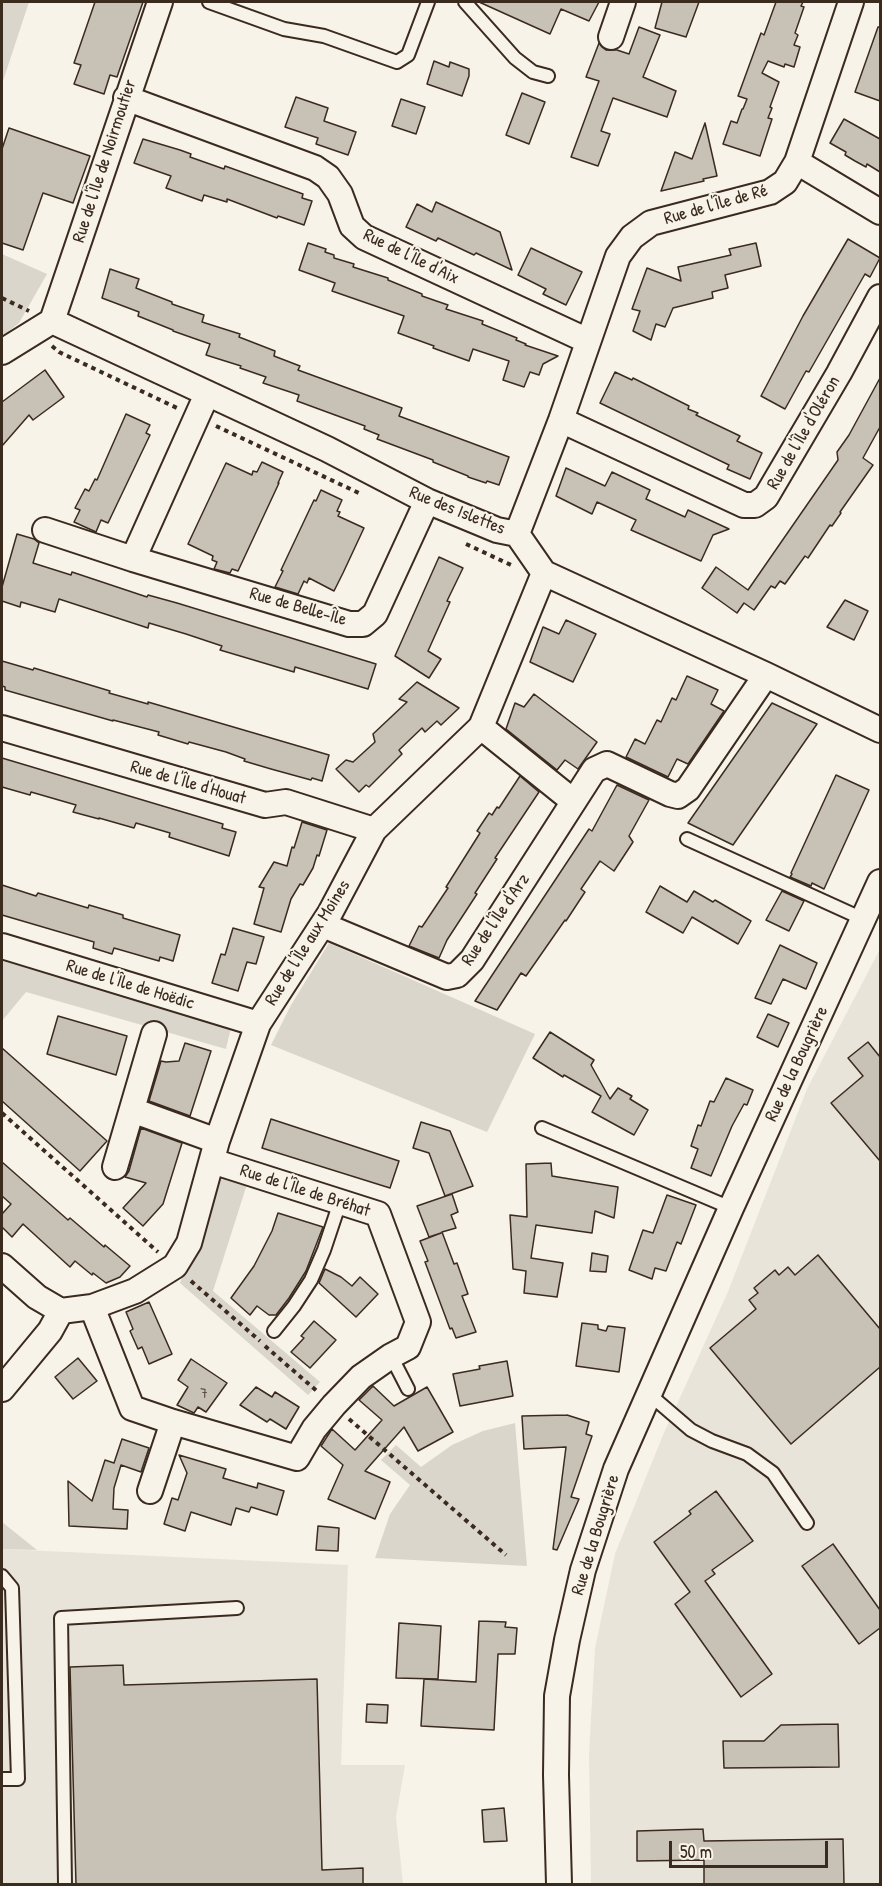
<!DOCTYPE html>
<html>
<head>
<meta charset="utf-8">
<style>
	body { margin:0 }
	#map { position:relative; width:882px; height:1886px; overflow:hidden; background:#f7f3e8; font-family:"Patrick Hand",sans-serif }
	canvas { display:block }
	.frame { position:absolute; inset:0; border:3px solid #3b2a1e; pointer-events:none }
	.scale { position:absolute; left:669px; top:1841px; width:159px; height:27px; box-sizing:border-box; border:3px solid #3b2a1e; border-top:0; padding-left:8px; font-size:18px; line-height:21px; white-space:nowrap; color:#3b2a1e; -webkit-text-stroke:4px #f7f3e8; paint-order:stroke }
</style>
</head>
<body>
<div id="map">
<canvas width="882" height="1886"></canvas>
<div class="frame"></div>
<div class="scale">50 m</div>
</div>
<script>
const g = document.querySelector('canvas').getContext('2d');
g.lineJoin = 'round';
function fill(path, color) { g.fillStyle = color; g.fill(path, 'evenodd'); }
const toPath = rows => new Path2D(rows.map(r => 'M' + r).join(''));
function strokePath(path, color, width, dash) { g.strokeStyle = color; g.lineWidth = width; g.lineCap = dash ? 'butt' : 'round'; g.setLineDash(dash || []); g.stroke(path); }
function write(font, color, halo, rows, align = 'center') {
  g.font = font + ' "Patrick Hand",sans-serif'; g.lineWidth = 4.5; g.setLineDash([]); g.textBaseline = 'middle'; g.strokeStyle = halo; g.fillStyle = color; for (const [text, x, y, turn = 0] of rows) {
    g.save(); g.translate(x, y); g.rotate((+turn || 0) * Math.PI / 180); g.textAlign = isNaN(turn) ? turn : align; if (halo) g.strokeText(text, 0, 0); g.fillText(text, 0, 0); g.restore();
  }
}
fill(toPath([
	[880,949,880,1884,591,1884,589,1754,595,1648,615,1554,663,1435,727,1294,807,1089],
	[2,1549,348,1565,341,1765,405,1765,396,1817,403,1884,2,1884]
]), '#e9e4d9');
fill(toPath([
	[2,2,29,2,2,84],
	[2,254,47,274,19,323,2,337],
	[329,943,535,1034,487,1132,271,1045,291,1005],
	[2,960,231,1027,226,1049,26,992,2,1021],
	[220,1175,248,1181,213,1291,320,1382,308,1395,180,1283],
	[515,1423,527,1566,375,1558,390,1514,410,1485,381,1460,396,1445,421,1467,452,1445,483,1431],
	[2,1522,37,1550,2,1549]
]), '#dbd6cb');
const building = toPath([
	[95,2,143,2,117,77,110,75,104,94,74,84,81,65,74,63,95,2],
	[479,2,599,2,589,21,561,9,550,34,479,2],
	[662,2,699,2,686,37,655,28,662,2],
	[776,2,803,2,801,6,804,7,795,33,798,35,794,45,800,47,794,67,785,64,784,67,768,61,762,73,779,82,770,107,772,108,768,118,772,119,760,156,723,144,731,121,737,123,742,109,743,109,747,99,738,96,761,33,764,35,776,2],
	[639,27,660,35,643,77,676,91,667,117,613,98,601,131,610,134,598,166,571,157,599,81,586,77,599,43,606,50,617,50,629,54,639,27],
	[878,27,880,27,880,101,855,92,878,27],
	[434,61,449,67,450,62,469,69,469,76,462,96,427,84,434,61],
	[522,93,545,102,529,144,506,135,522,93],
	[296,97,328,108,324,121,356,132,348,155,316,144,318,138,285,127,296,97],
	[401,99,425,107,416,134,392,126,401,99],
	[844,119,880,139,880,172,867,164,866,167,855,161,845,155,846,152,830,143,844,119],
	[705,123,717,176,703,179,704,181,661,191,675,152,692,159,705,123],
	[9,128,90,156,73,203,43,193,23,250,2,243,2,149,9,128],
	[143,139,180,150,191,154,190,157,224,169,225,166,303,194,302,198,312,201,304,225,278,216,277,218,227,199,227,202,204,195,202,201,166,188,171,176,134,163,143,139],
	[436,202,500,232,512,270,476,253,474,255,438,238,436,241,406,227,417,204,432,212,436,202],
	[848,239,880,258,870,277,865,274,809,372,806,371,785,409,761,396,803,316,848,239],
	[308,243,326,249,325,252,334,255,334,258,354,264,353,267,388,278,388,280,422,294,422,296,448,305,446,309,483,321,482,324,517,338,516,340,526,344,525,345,558,356,543,364,539,375,530,372,524,387,503,380,509,361,473,349,469,361,433,348,434,346,398,333,404,316,332,291,335,283,299,270,308,243],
	[756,243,761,266,725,275,728,288,712,292,713,298,673,308,665,327,656,324,651,340,633,331,640,311,632,309,647,268,681,281,678,267,731,255,729,249,756,243],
	[531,248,582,272,566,305,543,294,546,289,518,275,531,248],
	[110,269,139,279,136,288,172,302,172,304,204,315,202,322,240,334,239,337,275,351,274,356,300,366,298,370,402,408,399,416,509,457,499,485,487,481,486,483,468,477,468,476,433,462,433,460,377,439,379,435,364,429,365,426,297,401,299,395,263,383,266,377,240,368,241,366,206,355,210,344,173,331,173,330,138,316,139,312,102,298,110,269],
	[45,370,64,397,33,420,29,415,2,446,2,402,45,370],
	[615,372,632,380,633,378,689,406,688,409,698,413,696,415,740,436,737,441,762,453,750,479,727,469,729,465,600,403,615,372],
	[880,378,880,427,863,458,873,465,840,512,841,513,832,526,830,525,808,558,805,556,785,584,780,581,775,588,771,586,754,610,744,603,737,613,702,588,716,567,748,590,838,460,837,452,849,435,880,378],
	[126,414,150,425,146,433,150,435,108,523,101,520,96,532,74,522,80,510,75,508,85,489,89,491,95,479,97,480,126,414],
	[262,462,283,472,278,483,279,483,238,571,232,569,230,573,214,569,217,562,212,560,213,556,188,544,226,463,252,475,253,471,257,472,262,462],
	[566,468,605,486,612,472,650,490,646,499,685,517,688,510,729,529,713,535,701,561,631,530,636,520,597,502,592,514,556,496,566,468],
	[321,490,342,500,337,511,340,512,338,516,364,528,343,573,334,591,309,578,307,583,304,581,298,594,275,587,283,571,281,570,314,500,316,501,321,490],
	[17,534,34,539,39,543,33,563,71,575,72,572,147,597,148,595,177,603,376,664,368,689,295,667,294,672,220,650,222,646,186,634,149,623,148,628,59,599,55,612,21,602,20,607,2,601,2,587,17,534],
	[439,557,463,568,447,601,450,602,428,651,441,659,429,678,395,656,439,557],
	[845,600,868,611,854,640,827,627,845,600],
	[566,620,596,634,573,682,530,662,543,627,559,634,566,620],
	[2,661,33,670,34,668,110,691,109,693,148,704,148,702,329,755,322,781,312,778,311,780,271,769,244,761,245,759,226,752,189,742,188,744,158,735,159,732,113,720,113,721,5,690,5,687,2,686,2,661],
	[687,676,718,690,711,704,724,711,688,764,677,759,668,777,626,757,635,739,645,744,657,720,661,722,672,698,676,700,687,676],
	[417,682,459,708,441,725,437,721,425,732,422,728,399,750,402,754,369,787,366,785,359,792,336,769,346,760,353,762,375,742,373,734,407,702,399,699,417,682],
	[534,694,597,742,578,769,565,760,557,770,506,729,515,703,524,707,534,694],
	[772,703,817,724,733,845,688,823,772,703],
	[2,758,223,824,222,828,236,832,229,856,169,837,170,833,136,823,134,828,99,818,99,819,73,812,76,805,31,792,30,795,2,787,2,758],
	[836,775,869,790,824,889,812,883,811,886,790,877,792,874,791,873,836,775],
	[520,776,539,792,495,858,497,859,475,893,477,894,447,940,439,958,409,946,419,926,422,927,448,888,446,887,480,833,477,831,489,813,492,815,497,807,499,808,520,776],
	[617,785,649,800,629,836,633,842,614,871,600,861,581,889,585,892,566,921,565,920,526,976,521,973,497,1010,475,1001,589,829,592,831,617,785],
	[302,822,327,830,319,856,317,855,313,868,303,885,300,884,291,899,281,932,254,924,264,888,259,887,274,862,287,866,292,847,294,848,302,822],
	[2,885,36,896,38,893,88,908,89,905,123,915,123,918,180,935,173,961,160,957,159,961,114,948,112,954,93,948,94,942,2,915,2,885],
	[660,886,687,902,694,891,713,902,715,900,751,921,738,944,692,917,683,933,646,912,660,886],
	[782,891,804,901,789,931,766,920,782,891],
	[233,928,264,937,256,964,247,962,238,991,212,983,221,954,225,955,233,928],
	[780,945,817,963,806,989,783,979,771,1004,755,998,780,945],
	[768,1014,789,1023,778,1047,757,1037,768,1014],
	[58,1016,127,1036,116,1075,47,1054,58,1016],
	[550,1032,594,1060,591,1065,610,1099,618,1088,632,1096,630,1099,648,1110,634,1135,592,1112,601,1096,564,1075,563,1077,533,1058,550,1032],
	[868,1042,880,1057,880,1161,831,1103,863,1076,848,1058,868,1042],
	[185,1043,211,1051,190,1116,149,1101,161,1061,166,1062,179,1061,185,1043],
	[2,1048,107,1141,80,1171,2,1101,2,1048],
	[726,1078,753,1090,747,1105,744,1104,732,1126,711,1176,691,1168,698,1149,691,1146,698,1125,701,1126,710,1101,714,1102,726,1078],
	[271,1119,399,1161,390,1188,262,1148,271,1119],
	[421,1122,450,1131,473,1186,445,1196,429,1153,413,1148,421,1122],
	[141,1128,182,1143,163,1204,143,1226,123,1208,146,1183,125,1177,129,1171,141,1128],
	[2,1162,68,1220,70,1218,104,1247,105,1245,130,1266,120,1277,106,1283,93,1273,92,1275,75,1261,70,1267,23,1224,12,1237,2,1227,2,1214,11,1204,2,1196,2,1162],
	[551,1163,552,1176,618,1187,614,1218,595,1211,592,1233,536,1225,531,1258,563,1263,557,1297,524,1293,526,1271,513,1269,510,1215,527,1217,526,1164,551,1163],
	[452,1194,458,1212,451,1215,456,1228,442,1232,454,1264,457,1263,468,1294,462,1296,476,1332,456,1338,452,1328,450,1329,425,1262,428,1261,420,1241,441,1233,429,1237,417,1206,452,1194],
	[667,1195,696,1205,681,1244,677,1242,666,1271,655,1268,652,1279,629,1270,643,1230,653,1233,667,1195],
	[278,1213,323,1227,306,1271,289,1298,276,1315,269,1315,257,1306,250,1315,231,1298,254,1266,272,1231,278,1213],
	[592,1253,608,1256,606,1272,590,1271,592,1253],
	[818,1255,880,1329,880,1367,791,1444,710,1348,756,1309,749,1300,758,1293,754,1288,775,1270,779,1275,788,1267,795,1275,818,1255],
	[325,1269,341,1277,352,1286,360,1277,378,1294,356,1317,319,1283,325,1269],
	[149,1302,172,1354,149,1364,142,1347,138,1349,130,1331,133,1329,126,1312,149,1302],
	[314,1321,336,1340,310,1368,291,1352,304,1338,301,1336,314,1321],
	[582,1323,598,1325,598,1329,606,1331,608,1326,625,1328,619,1372,576,1366,582,1323],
	[78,1358,97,1381,73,1399,55,1377,78,1358],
	[191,1359,227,1383,206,1412,198,1407,194,1413,177,1405,188,1387,178,1380,191,1359],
	[507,1361,513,1396,460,1406,453,1374,480,1369,479,1366,507,1361],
	[373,1386,394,1406,427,1387,453,1432,418,1451,404,1427,365,1471,390,1482,375,1519,328,1499,343,1465,321,1446,332,1429,355,1450,382,1420,359,1400,373,1386],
	[256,1387,272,1397,275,1392,299,1407,286,1429,270,1419,267,1422,240,1405,256,1387],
	[567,1415,589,1422,586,1434,592,1436,571,1497,579,1499,557,1550,553,1549,566,1447,524,1449,522,1416,567,1415],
	[122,1439,149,1448,141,1472,121,1465,114,1488,113,1509,128,1510,127,1529,69,1526,68,1481,92,1501,105,1460,114,1463,122,1439],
	[179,1455,226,1469,223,1478,257,1488,258,1483,284,1491,277,1515,251,1507,249,1512,236,1508,231,1525,191,1512,185,1531,164,1524,172,1498,178,1500,187,1473,179,1455],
	[716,1491,753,1541,712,1570,715,1574,705,1581,772,1674,741,1697,675,1604,690,1592,654,1542,691,1514,689,1511,716,1491],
	[318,1526,339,1528,338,1551,316,1550,318,1526],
	[833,1544,880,1610,880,1628,859,1644,802,1566,833,1544],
	[479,1621,506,1622,505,1627,517,1628,515,1654,498,1654,494,1730,421,1726,424,1679,476,1682,479,1621],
	[399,1623,441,1626,438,1679,396,1678,399,1623],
	[123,1665,124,1685,317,1679,322,1870,363,1868,363,1884,76,1884,70,1667,123,1665],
	[367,1704,388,1705,387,1723,366,1722,367,1704],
	[838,1724,839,1767,724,1768,723,1741,764,1741,781,1725,838,1724],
	[504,1808,507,1841,484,1842,482,1810,504,1808],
	[703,1829,704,1841,843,1839,844,1884,704,1884,704,1860,637,1861,637,1831,703,1829]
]);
fill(building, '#c8c1b6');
strokePath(building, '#3b2a1e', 1.5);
const lane = toPath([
	[209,2,284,29,324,36,397,62,408,55,428,2],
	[465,2,515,58,533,72,548,76],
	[687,839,863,919],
	[542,1128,731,1208],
	[274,1331,294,1306,311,1280,324,1250,340,1202],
	[391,1356,408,1389],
	[649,1394,691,1430,712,1441,747,1454,773,1473,807,1523],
	[2,1576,12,1588,18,1779,2,1779],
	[65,1884,61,1618,237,1608]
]);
const street = toPath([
	[611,37,623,2],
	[126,98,315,168,328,177,340,194,352,226,364,237,588,341],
	[797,162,880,212],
	[52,321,327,449,427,501,497,530,517,534,544,573,766,675,880,730],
	[52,321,160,2],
	[2,352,52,321],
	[207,394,133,559,349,624,363,624,375,614,427,501],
	[561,420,744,505,755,505,766,497,839,373,880,297],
	[45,530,133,559],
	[517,534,561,420,618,256,632,237,651,223,770,192,785,182,797,162,851,2],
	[481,727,573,801],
	[2,728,265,805,286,802,374,830],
	[323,925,447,977,457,975,472,960,594,770,607,764,670,794,678,796,688,789,766,675],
	[2,946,258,1024],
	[132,1110,217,1141],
	[115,1167,154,1034],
	[2,1266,37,1297,61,1311,92,1307,135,1291,175,1266,189,1243,217,1141,258,1024,330,913,374,830,481,727,544,573],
	[92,1307,132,1408,173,1422,297,1458,314,1429,334,1405,361,1377,391,1356,408,1347,418,1322,378,1214,212,1161],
	[2,1389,50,1331,61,1311],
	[150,1491,173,1422],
	[559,1884,556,1775,557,1696,567,1640,583,1570,616,1469,731,1208,880,882]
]);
strokePath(lane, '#3b2a1e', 16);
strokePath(street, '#3b2a1e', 28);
strokePath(toPath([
	[2,298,29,311],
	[52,346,59,352,177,408],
	[216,426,361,494],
	[466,544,511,565],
	[2,1113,158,1252],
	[191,1281,260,1341],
	[265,1346,318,1392],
	[349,1419,506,1555]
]), '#3b2a1e', 4, [4.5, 4.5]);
strokePath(lane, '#f7f3e8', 12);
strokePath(street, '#f7f3e8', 24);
write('15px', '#5e5044', null, [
	["7",204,1394]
]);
write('18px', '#3b2a1e', '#f7f3e8', [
	["Rue de l'Île de Noirmoutier",105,161,-72],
	["Rue de l'Île de Ré",716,205,-16],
	["Rue de l'Île d'Aix",411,257,26],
	["Rue de l'Île d'Oléron",804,433,-60],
	["Rue des Islettes",457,511,22],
	["Rue de Belle-Île",298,607,16],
	["Rue de l'Île d'Houat",188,783,16],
	["Rue de l'Île d'Arz",496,920,-56],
	["Rue de l'Île aux Moines",308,943,-58],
	["Rue de l'Île de Hoëdic",130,985,17],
	["Rue de la Bougrière",797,1064,-65],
	["Rue de l'Île de Bréhat",305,1191,18],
	["Rue de la Bougrière",596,1535,-73]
]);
</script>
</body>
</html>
